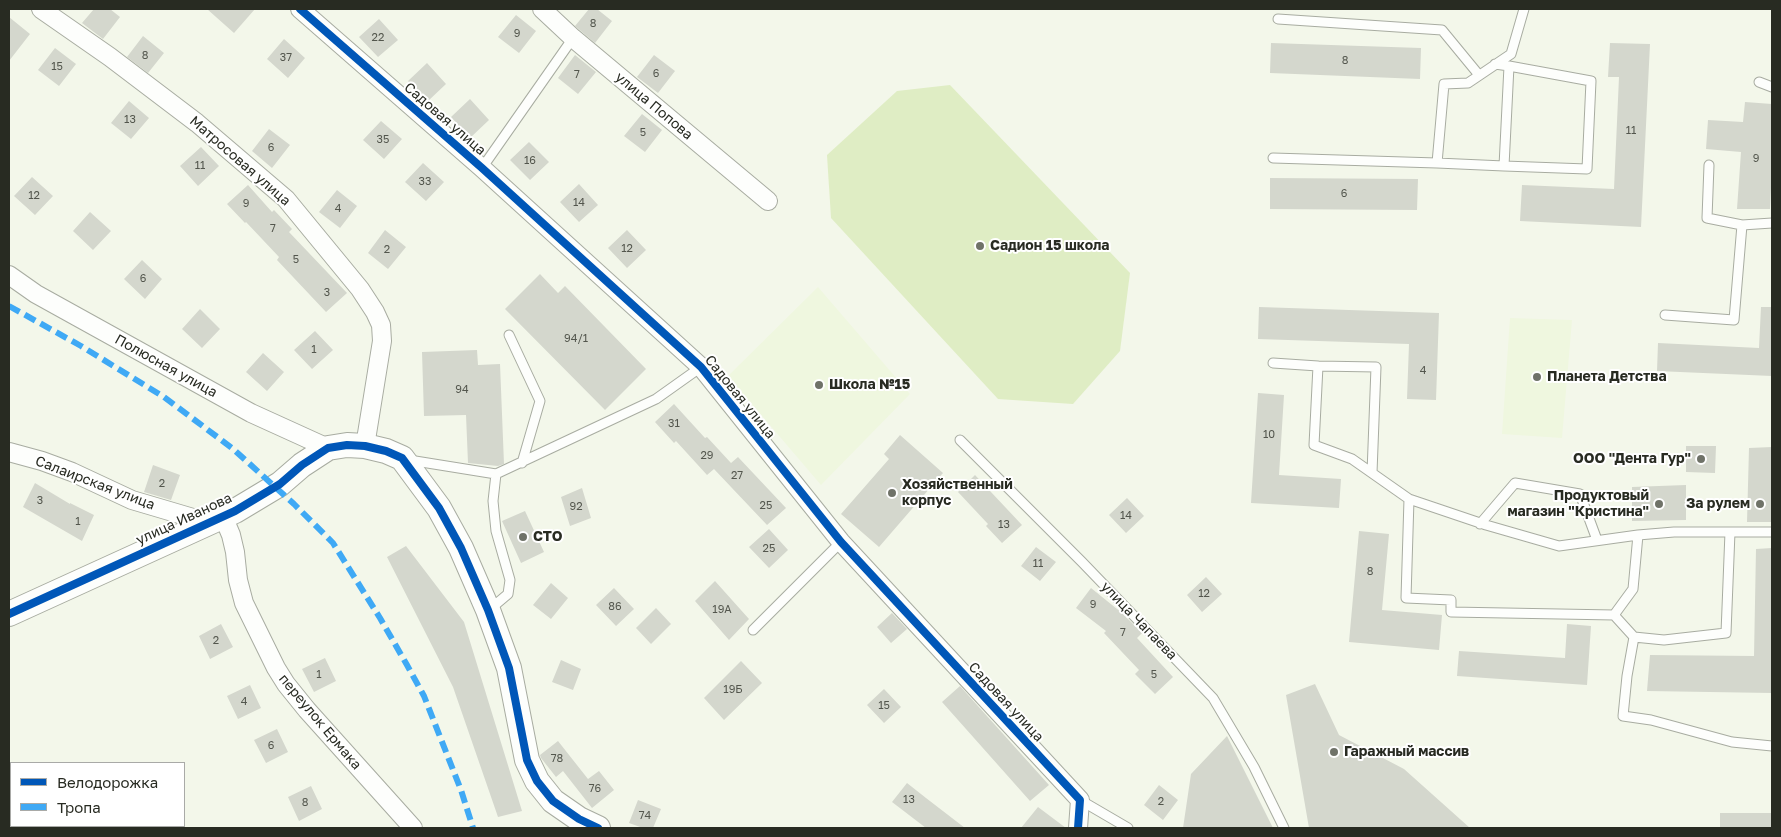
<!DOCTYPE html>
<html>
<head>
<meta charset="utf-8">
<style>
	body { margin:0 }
	#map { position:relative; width:1781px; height:837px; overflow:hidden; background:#f3f7ea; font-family:"Golos Text",sans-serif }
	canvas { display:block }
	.frame { position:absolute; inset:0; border:10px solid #282b22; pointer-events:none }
	.legend { position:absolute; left:10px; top:762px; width:175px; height:65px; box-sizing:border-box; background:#fff; border:1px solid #a9aaa7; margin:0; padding:6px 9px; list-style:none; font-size:15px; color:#282b22 }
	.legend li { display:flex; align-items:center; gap:10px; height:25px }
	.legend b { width:25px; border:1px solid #a9aaa7 }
</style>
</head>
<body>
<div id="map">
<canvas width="1781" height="837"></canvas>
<div class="frame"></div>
<ul class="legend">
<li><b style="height:6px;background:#0057b8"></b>Велодорожка</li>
<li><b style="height:6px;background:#3fa9f5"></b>Тропа</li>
</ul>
</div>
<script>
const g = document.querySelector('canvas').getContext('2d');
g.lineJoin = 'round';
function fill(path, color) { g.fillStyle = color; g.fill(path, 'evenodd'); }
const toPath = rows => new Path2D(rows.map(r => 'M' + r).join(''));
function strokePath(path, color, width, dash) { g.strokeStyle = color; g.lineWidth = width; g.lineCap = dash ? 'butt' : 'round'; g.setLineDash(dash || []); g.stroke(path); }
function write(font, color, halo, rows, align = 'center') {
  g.font = font + ' "Golos Text",sans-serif'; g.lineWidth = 4; g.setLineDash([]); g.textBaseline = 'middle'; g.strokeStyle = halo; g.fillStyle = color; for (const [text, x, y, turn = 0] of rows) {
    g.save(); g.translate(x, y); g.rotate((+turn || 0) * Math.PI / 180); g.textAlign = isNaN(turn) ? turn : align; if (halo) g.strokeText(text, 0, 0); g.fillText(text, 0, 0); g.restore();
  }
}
fill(toPath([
	[818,287,910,394,821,485,728,376],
	[1510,318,1572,320,1562,438,1502,434]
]), '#eff7df');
fill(toPath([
	[950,85,1130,273,1120,351,1073,404,998,399,831,218,827,155,897,91]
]), '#dfedc4');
fill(toPath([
	[94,9,110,9,120,17,103,39,82,23],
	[207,9,255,9,234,33],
	[589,9,597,9,612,21,595,43,575,26],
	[516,15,536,31,519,53,498,37],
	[9,17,30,34,9,61],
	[379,19,398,40,378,57,359,37],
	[143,36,164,53,148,73,127,57],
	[284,39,305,58,288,78,267,59],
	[1271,43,1421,48,1420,79,1270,73],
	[1610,43,1650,44,1641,227,1520,221,1522,185,1614,189,1619,77,1608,77],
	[55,48,76,64,59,86,38,70],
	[575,55,596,72,578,94,558,78],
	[654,55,675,71,658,93,637,77],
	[427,63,446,84,427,102,408,81],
	[470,99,489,120,470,138,451,117],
	[129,101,149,118,131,139,111,123],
	[1745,102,1772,104,1772,166,1770,209,1737,209,1741,152,1706,149,1708,120,1743,122],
	[642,114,662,130,645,152,624,136],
	[381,121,402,139,384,159,363,140],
	[269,129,290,145,272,168,252,151],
	[529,142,549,162,530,180,510,160],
	[201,147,219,166,198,186,180,166],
	[423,163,444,182,426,201,405,182],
	[32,177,53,196,35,215,14,196],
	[1270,178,1418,179,1417,210,1270,209],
	[579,184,598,205,579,222,560,202],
	[248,185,272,212,274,210,292,229,289,232,347,293,326,312,277,260,279,257,246,222,245,223,227,204],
	[337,190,357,206,340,228,319,212],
	[90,212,111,231,93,250,73,231],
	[385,230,406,247,388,269,368,253],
	[627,230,646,250,627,268,608,248],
	[142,260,162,279,145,299,124,279],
	[540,274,558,293,565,286,646,369,605,410,505,309],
	[1259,307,1439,313,1436,400,1407,399,1409,344,1258,339],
	[1761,307,1772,307,1772,376,1657,371,1658,343,1759,348],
	[200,309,220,329,202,348,182,329],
	[315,331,333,350,312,369,294,350],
	[477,350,478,365,500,364,504,464,498,466,468,463,466,415,424,416,422,352],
	[263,353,284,372,267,391,246,372],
	[1258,393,1284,395,1279,475,1341,479,1339,508,1251,503],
	[674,404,705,438,707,437,731,463,738,457,786,508,767,525,714,469,707,475,676,441,674,443,655,422],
	[900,435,943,473,879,547,841,514,889,459,884,454],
	[1686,446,1716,446,1715,473,1686,472],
	[1772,447,1772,522,1747,522,1749,448],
	[153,465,180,475,171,500,144,492],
	[975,475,1022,525,1002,543,986,526,988,524,958,492],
	[35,483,70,504,70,503,94,515,82,541,23,507],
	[1686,485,1686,520,1632,521,1632,487],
	[582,488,591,518,570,526,561,497],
	[1127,498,1144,516,1126,533,1109,515],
	[525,511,544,552,521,563,502,521],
	[769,529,788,550,769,568,749,547],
	[1359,531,1389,534,1382,610,1442,615,1439,650,1349,642],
	[406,546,464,622,522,811,498,817,453,687,387,557],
	[1036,547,1056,562,1040,581,1021,566],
	[1772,548,1772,693,1647,691,1650,655,1754,656,1756,549],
	[1206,577,1222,594,1202,612,1187,595],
	[715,581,749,619,729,640,695,601],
	[551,583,568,598,551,619,533,605],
	[614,588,634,609,616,626,596,605],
	[1091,588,1122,613,1142,633,1137,638,1173,677,1155,694,1135,674,1139,670,1104,633,1106,631,1076,608],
	[656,608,671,624,651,644,636,628],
	[892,613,907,629,891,643,877,627],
	[221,624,233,647,210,659,199,636],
	[1567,624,1591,626,1587,685,1457,676,1459,651,1565,658],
	[325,658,336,681,314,692,302,669],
	[561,660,581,669,573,690,552,682],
	[741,661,762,683,724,720,704,698],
	[1315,684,1339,735,1404,769,1470,828,1309,828,1286,695],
	[250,685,261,708,238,719,227,696],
	[960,686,1049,785,1030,801,942,702],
	[884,689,901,707,884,723,867,705],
	[277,729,288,752,266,763,254,740],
	[1227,736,1273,828,1183,828,1191,774],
	[558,741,588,779,599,771,614,790,592,808,563,771,556,777,541,758,540,755],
	[907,783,926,798,965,828,926,828,892,802],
	[1159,785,1178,800,1163,820,1144,805],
	[311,786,322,809,299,821,288,797],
	[638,800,661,809,653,828,643,828,629,823],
	[1038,807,1066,828,1021,828],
	[1720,813,1772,813,1772,828,1720,828]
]), '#d4d7cd');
const lane = toPath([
	[1278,19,1442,30,1479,75],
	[1495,64,1509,66,1591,81,1587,169,1504,166,1509,66],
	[1759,82,1772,87],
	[1273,158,1437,163,1444,84,1468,83,1511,54,1524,9],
	[1437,163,1504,166],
	[1709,165,1707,218,1742,225],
	[482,168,573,38],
	[1665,315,1734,320,1742,225,1772,223],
	[509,335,540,401,522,463],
	[1273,363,1318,366,1314,445,1352,459,1409,499],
	[1318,366,1376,367,1372,473],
	[960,440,1082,562,1213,698,1254,767,1284,828],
	[409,460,496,474,656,399,701,367],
	[1480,524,1515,483,1580,494,1597,540],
	[1638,535,1559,546,1486,525,1409,499,1406,598,1451,600,1451,612,1614,615,1633,589,1638,535,1674,532,1772,532],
	[489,610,508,594,510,580,496,531,493,501,496,474],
	[1614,615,1634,637,1664,640,1726,633,1730,532],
	[753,630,841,542],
	[1634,637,1627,676,1623,716,1651,720,1732,742,1772,746],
	[1080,800,1128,828]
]);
const street = toPath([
	[41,9,110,57,197,123,286,199,360,289,375,312,381,325,382,341,365,446],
	[300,9,482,168,701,367,841,542,1080,800,1078,828],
	[542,9,573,38,768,201],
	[9,275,36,294,251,413,328,448],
	[9,452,42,461,72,472,132,500,210,523],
	[223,516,231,535,235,552,238,580,244,603,276,668,286,684,307,710,413,828]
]);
const secondary = toPath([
	[9,614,235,511,280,484,302,465,328,448,347,445,365,446,386,451,402,458,439,508,461,548,488,610,509,668,527,760,537,781,553,801,579,819,598,828]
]);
strokePath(lane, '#a8aca1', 11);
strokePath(street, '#a8aca1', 20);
strokePath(secondary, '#a8aca1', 26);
strokePath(lane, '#fdfefc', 9);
strokePath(street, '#fdfefc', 18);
strokePath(secondary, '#fdfefc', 24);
strokePath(toPath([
	[9,306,81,346,164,397,232,448,294,504,333,543,380,618,407,665,424,696,461,790,473,828]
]), '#3fa9f5', 6, [12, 6]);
strokePath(toPath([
	[300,9,482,168,701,367,841,542,1080,800,1078,828],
	[9,614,235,511,280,484,302,465,328,448,347,445,365,446,386,451,402,458,439,508,461,548,488,610,509,668,527,760,537,781,553,801,579,819,598,828]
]), '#0057b8', 8);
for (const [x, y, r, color] of [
	[980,246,5,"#6f7268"],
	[1537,377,5,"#6f7268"],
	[819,385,5,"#6f7268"],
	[1701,459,5,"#6f7268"],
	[892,493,5,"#6f7268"],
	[1659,504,5,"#6f7268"],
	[1760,504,5,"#6f7268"],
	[523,537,5,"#6f7268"],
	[1334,752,5,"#6f7268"]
]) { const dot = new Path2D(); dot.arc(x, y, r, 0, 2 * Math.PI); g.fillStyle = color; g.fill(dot); strokePath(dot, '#fff', 2); }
write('11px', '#53564d', null, [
	["8",593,24],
	["9",517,34],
	["22",378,38],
	["8",145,56],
	["37",286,58],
	["8",1345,61],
	["15",57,67],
	["6",656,74],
	["7",577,75],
	["13",130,120],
	["11",1631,131],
	["5",643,133],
	["35",383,140],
	["6",271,148],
	["9",1756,159],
	["16",530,161],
	["11",200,166],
	["33",425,182],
	["6",1344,194],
	["12",34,196],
	["14",579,203],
	["9",246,204],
	["4",338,209],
	["7",273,229],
	["12",627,249],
	["2",387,250],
	["5",296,260],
	["6",143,279],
	["3",327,293],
	["94/1",576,339],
	["1",314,350],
	["4",1423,371],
	["94",462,390],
	["31",674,424],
	["10",1269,435],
	["29",707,456],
	["27",737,476],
	["2",162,484],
	["3",40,501],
	["25",766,506],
	["92",576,507],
	["14",1126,516],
	["1",78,522],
	["13",1004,525],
	["25",769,549],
	["11",1038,564],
	["8",1370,572],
	["12",1204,594],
	["9",1093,605],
	["86",615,607],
	["19А",722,610],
	["7",1123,633],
	["2",216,641],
	["1",319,675],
	["5",1154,675],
	["19Б",733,690],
	["4",244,702],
	["15",884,706],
	["6",271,746],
	["78",557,759],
	["76",595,789],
	["13",909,800],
	["2",1161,802],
	["8",305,803],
	["74",645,816]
]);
write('14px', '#282b22', '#fff', [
	["улица Попова",654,106,40],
	["Садовая улица",445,119,41],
	["Матросовая улица",240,161,41],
	["Полюсная улица",166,366,29],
	["Садовая улица",740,397,51],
	["Салаирская улица",95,483,21],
	["улица Иванова",184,519,-25],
	["улица Чапаева",1139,621,46],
	["Садовая улица",1006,702,47],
	["переулок Ермака",320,722,50]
]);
write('bold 14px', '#282b22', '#fff', [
	["Садион 15 школа",990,246],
	["Планета Детства",1547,377],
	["Школа №15",829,385],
	["ООО \"Дента Гур\"",1691,459,"right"],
	["Хозяйственный",902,485],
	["корпус",902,501],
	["Продуктовый",1649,496,"right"],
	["магазин \"Кристина\"",1649,512,"right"],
	["За рулем",1750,504,"right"],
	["СТО",533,537],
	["Гаражный массив",1344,752]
], 'left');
</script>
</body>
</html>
